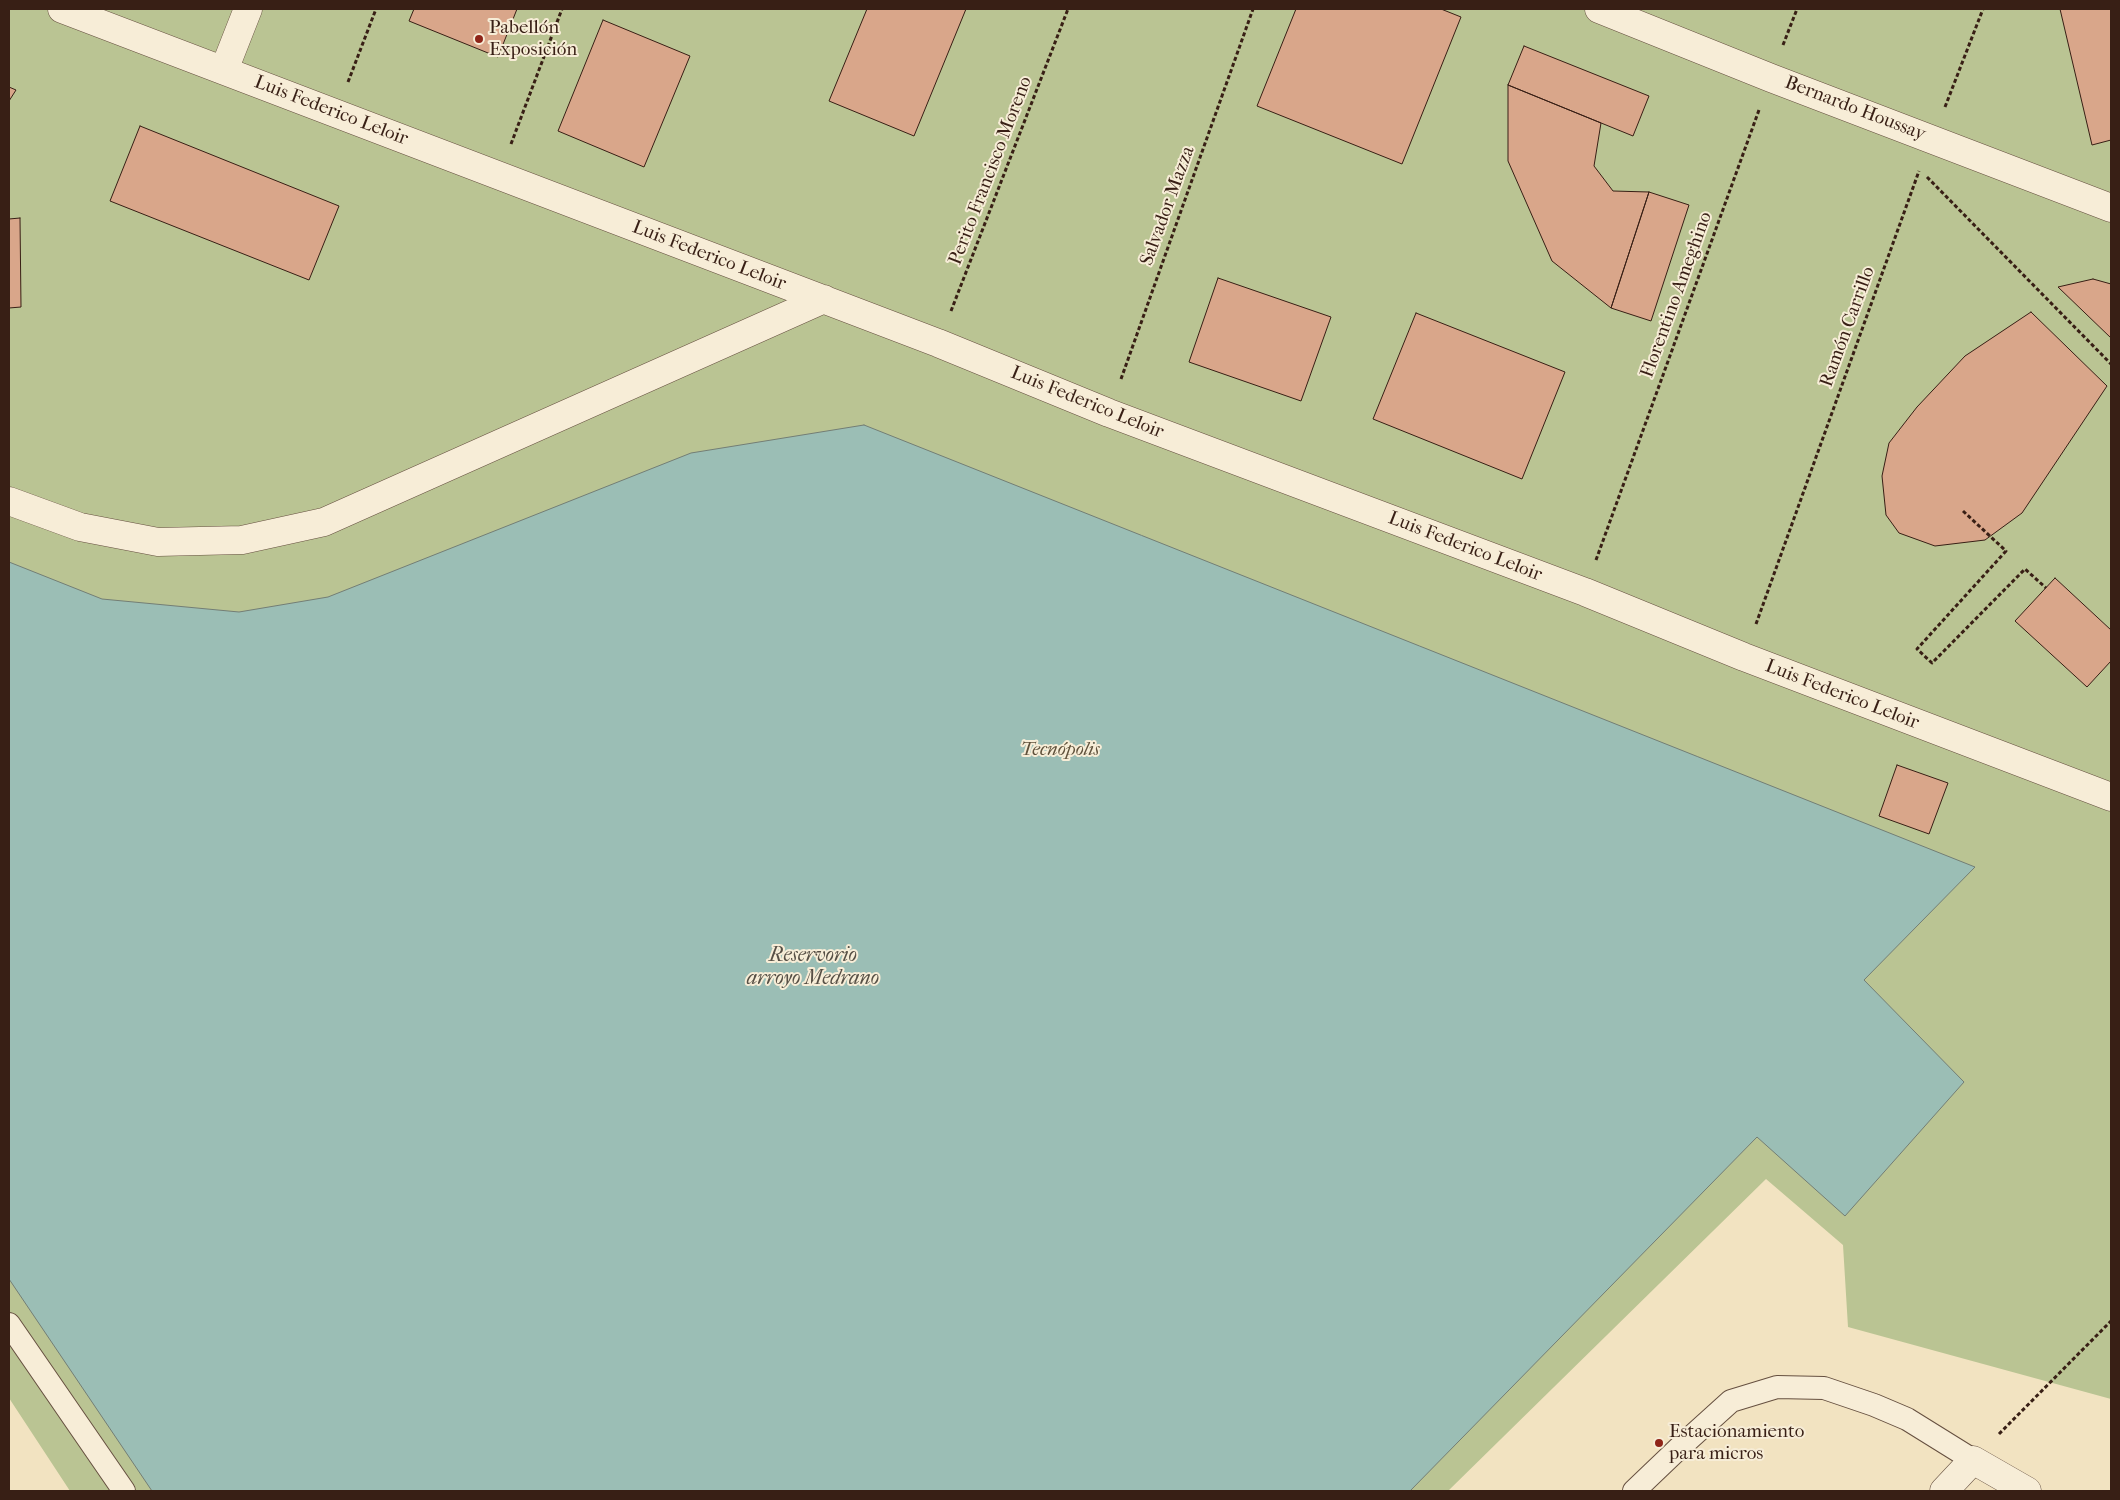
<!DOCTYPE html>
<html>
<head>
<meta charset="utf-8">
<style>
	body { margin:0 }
	#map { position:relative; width:2120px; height:1500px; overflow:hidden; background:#f2e3c1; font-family:"IM FELL French Canon",serif }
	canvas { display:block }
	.frame { position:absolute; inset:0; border:10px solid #381f15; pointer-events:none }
</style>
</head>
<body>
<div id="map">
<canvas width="2120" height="1500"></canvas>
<div class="frame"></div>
</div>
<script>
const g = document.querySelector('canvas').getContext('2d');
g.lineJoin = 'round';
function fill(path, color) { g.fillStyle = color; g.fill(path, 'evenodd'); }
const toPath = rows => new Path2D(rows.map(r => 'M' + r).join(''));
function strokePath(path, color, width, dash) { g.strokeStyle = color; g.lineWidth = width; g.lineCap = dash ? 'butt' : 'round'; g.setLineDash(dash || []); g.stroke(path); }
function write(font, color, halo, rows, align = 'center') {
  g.font = font + ' "IM FELL French Canon",serif'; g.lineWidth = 4; g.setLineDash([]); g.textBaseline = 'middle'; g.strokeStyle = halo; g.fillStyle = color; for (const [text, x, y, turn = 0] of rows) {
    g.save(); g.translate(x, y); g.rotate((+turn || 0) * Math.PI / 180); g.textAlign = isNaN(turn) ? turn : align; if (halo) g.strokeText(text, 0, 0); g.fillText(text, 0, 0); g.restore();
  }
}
fill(toPath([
	[9,9,2111,9,2111,1399,1848,1327,1843,1245,1766,1179,1448,1491,70,1491,9,1398]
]), '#bac493');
const water = toPath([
	[864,425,1975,867,1864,980,1964,1082,1845,1216,1757,1137,1410,1491,152,1491,9,1279,9,562,102,599,239,612,328,597,691,453,864,425]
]);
fill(water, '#9bbeb5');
strokePath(water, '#737e75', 1);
const building = toPath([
	[414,9,517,9,498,57,409,21,414,9],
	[867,9,966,9,914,136,829,101,867,9],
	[1296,9,1441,9,1461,17,1402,164,1257,106,1296,9],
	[2060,9,2111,9,2111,140,2092,145,2060,9],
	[603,20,690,56,644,167,558,131,603,20],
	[1524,46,1649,96,1633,136,1508,85,1524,46],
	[1508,85,1601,123,1594,166,1613,191,1649,192,1611,308,1552,261,1508,161,1508,85],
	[9,87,16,90,9,101,9,87],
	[140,126,339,206,309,280,110,201,140,126],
	[1649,192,1689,205,1651,321,1611,308,1649,192],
	[20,218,21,307,9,308,9,219,20,218],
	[1218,278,1331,317,1301,401,1189,362,1218,278],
	[2093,279,2111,284,2111,338,2058,287,2093,279],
	[2031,312,2107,386,2022,513,1985,540,1935,546,1899,533,1886,515,1882,476,1889,443,1917,407,1965,356,2031,312],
	[1416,313,1565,372,1522,479,1373,419,1416,313],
	[2055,578,2111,630,2111,661,2087,687,2015,621,2055,578],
	[1897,765,1948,783,1929,834,1879,816,1897,765]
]);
fill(building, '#d9a68a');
strokePath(building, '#381f15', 1);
const lane = toPath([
	[9,1324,124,1491],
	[1634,1491,1679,1448,1731,1401,1777,1387,1824,1388,1874,1405,1907,1419,1973,1460]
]);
const street = toPath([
	[62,9,938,343,1109,413,1585,592,1744,657,2111,797],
	[1599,9,1771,78,2111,208],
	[224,70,248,9],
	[9,501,80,527,158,542,242,540,324,522,824,299],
	[1944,1491,1973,1460,2027,1491]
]);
strokePath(lane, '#665040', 24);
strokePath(street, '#665040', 29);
strokePath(toPath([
	[1783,45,1797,9],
	[348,82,376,9],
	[1945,107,1983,9],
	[511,144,562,9],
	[1927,177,2111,364],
	[951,311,1068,9],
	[1121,379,1253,9],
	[1963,511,2006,551,1917,649,1932,663,2025,569,2046,588],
	[1596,560,1759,110],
	[1756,624,1919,171],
	[1999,1434,2111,1321]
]), '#381f15', 3, [4, 2.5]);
strokePath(lane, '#f7edd7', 22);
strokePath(street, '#f7edd7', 28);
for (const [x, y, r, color] of [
	[479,39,5,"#8f2418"],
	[1659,1443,5,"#8f2418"]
]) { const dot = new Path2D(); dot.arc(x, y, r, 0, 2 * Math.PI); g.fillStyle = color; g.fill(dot); strokePath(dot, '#f7edd7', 2); }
write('19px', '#381f15', '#f7edd7', [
	["Pabellón",489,28],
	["Exposición",489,50],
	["Estacionamiento",1669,1432],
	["para micros",1669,1454]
], 'left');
write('19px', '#381f15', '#f7edd7', [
	["Bernardo Houssay",1855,109,21],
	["Luis Federico Leloir",331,111,21],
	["Perito Francisco Moreno",991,171,-69],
	["Salvador Mazza",1168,206,-70],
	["Luis Federico Leloir",709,256,21],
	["Florentino Ameghino",1677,295,-70],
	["Ramón Carrillo",1848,327,-70],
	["Luis Federico Leloir",1087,403,22],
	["Luis Federico Leloir",1465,547,21],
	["Luis Federico Leloir",1842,695,21]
]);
write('italic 19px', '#5f513b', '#f7edd7', [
	["Tecnópolis",1060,750]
]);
write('italic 20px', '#564f45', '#f7edd7', [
	["Reservorio",813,956],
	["arroyo Medrano",813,979]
]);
</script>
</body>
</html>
